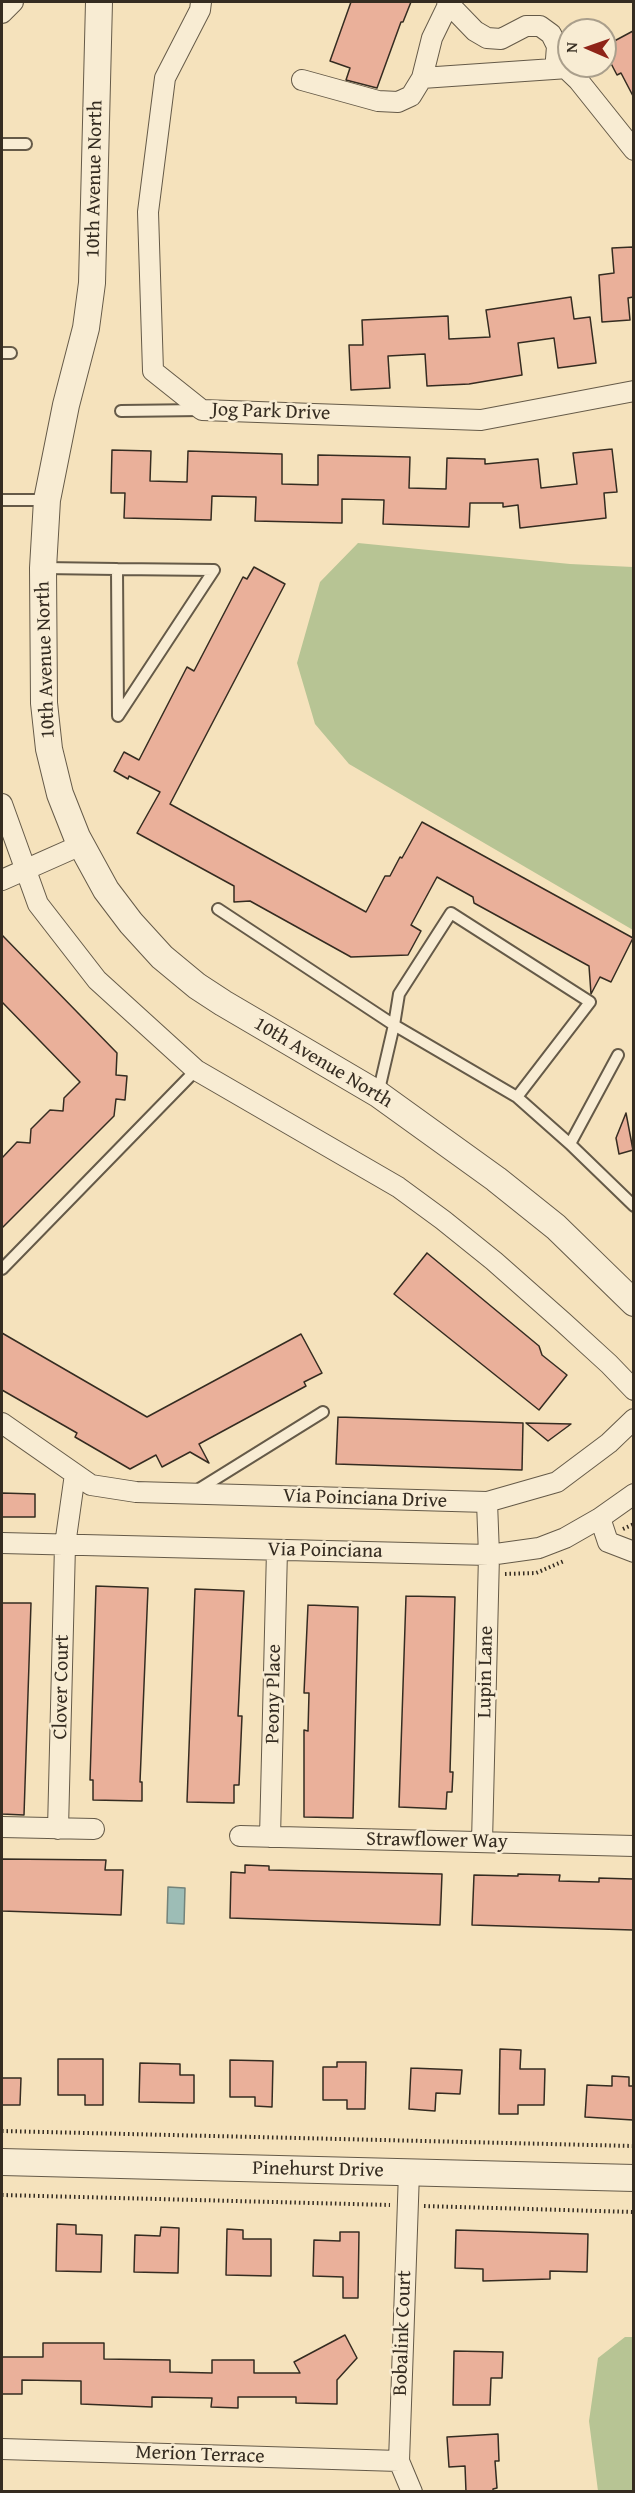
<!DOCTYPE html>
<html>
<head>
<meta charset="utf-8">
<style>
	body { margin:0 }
	#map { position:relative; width:635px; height:2493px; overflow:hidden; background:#f5e2bc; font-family:"Gentium Book Plus",serif }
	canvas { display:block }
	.frame { position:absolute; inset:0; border:3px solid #352c21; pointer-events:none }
	.north { position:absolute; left:557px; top:18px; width:60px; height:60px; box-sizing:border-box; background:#f8ecd3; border:2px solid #aa9f8c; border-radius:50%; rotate:272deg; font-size:16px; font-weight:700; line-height:24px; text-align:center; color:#352c21 }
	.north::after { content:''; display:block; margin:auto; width:21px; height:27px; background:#8f2418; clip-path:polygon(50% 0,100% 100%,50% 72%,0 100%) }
</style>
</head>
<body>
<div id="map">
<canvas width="635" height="2493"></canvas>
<div class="frame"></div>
<div class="north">N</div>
</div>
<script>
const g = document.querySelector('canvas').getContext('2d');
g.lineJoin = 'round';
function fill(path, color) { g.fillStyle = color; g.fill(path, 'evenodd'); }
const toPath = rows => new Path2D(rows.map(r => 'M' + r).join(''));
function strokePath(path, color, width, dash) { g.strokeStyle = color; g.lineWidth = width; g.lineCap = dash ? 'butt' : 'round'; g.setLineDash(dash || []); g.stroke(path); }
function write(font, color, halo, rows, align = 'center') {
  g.font = font + ' "Gentium Book Plus",serif'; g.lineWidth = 5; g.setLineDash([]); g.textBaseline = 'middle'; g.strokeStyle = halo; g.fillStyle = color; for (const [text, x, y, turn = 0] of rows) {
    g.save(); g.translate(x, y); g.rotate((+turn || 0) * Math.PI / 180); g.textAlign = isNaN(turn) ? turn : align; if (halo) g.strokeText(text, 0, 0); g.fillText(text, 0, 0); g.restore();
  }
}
fill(toPath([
	[358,543,570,564,633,567,633,930,349,764,315,724,297,663,320,582],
	[625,2337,633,2337,633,2491,598,2491,589,2421,598,2358]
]), '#b7c494');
const water = toPath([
	[168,1887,185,1888,184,1924,167,1923,168,1887]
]);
fill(water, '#9dbdb6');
strokePath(water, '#73837a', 1.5);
const building = toPath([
	[351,2,411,2,403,22,401,22,377,88,346,80,350,68,330,61,351,2],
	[633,31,633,96,621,73,617,75,605,52,605,46,633,31],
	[633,247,633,297,628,298,630,320,602,322,599,275,614,273,612,248,633,247],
	[571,297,574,319,590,317,596,363,558,368,554,338,518,343,522,375,469,384,427,386,425,354,388,356,390,388,351,390,349,345,363,345,362,320,448,316,449,339,490,337,486,310,571,297],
	[612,449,617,492,604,493,606,518,520,528,518,505,503,507,503,503,470,503,469,527,383,524,384,500,342,499,342,523,255,521,256,497,212,496,211,520,124,518,125,493,111,493,112,450,151,451,150,481,187,482,188,451,282,454,282,484,318,485,318,455,410,457,409,488,446,489,447,458,485,459,485,464,538,459,541,488,577,484,573,453,612,449],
	[254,567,285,584,170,804,366,912,385,876,390,876,400,857,402,858,422,822,633,938,611,982,600,977,591,994,589,966,474,903,473,897,437,877,411,925,421,931,408,955,351,957,250,901,234,902,234,886,137,833,160,792,129,776,128,779,114,771,124,752,139,760,187,667,194,671,243,577,247,579,254,567],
	[2,935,117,1053,116,1075,127,1076,125,1100,116,1099,114,1116,2,1228,2,1158,17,1142,30,1143,31,1129,50,1110,63,1111,64,1098,80,1082,2,1002,2,935],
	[626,1113,633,1150,619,1154,616,1138,626,1113],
	[427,1253,539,1346,542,1355,567,1375,539,1410,394,1294,427,1253],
	[2,1333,147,1417,301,1334,322,1373,304,1382,306,1386,199,1444,209,1463,190,1452,162,1467,156,1455,130,1469,75,1437,77,1433,2,1390,2,1333],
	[338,1417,523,1423,522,1470,336,1464,338,1417],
	[526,1423,571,1424,548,1441,526,1423],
	[2,1493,35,1494,35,1517,2,1517,2,1493],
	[96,1586,148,1588,140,1782,142,1782,142,1801,93,1800,93,1780,90,1780,96,1586],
	[195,1589,244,1591,238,1716,242,1716,239,1785,234,1785,234,1803,187,1802,195,1589],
	[406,1596,455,1597,450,1772,453,1772,452,1792,447,1792,446,1809,399,1807,406,1596],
	[2,1603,31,1603,24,1815,2,1814,2,1603],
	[308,1605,358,1607,353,1818,304,1817,304,1730,308,1731,309,1693,304,1693,308,1605],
	[2,1859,106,1860,105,1870,123,1870,121,1915,2,1911,2,1859],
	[245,1865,269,1866,269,1870,442,1874,440,1925,230,1918,231,1872,245,1873,245,1865],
	[518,1874,560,1875,559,1881,599,1882,599,1878,633,1879,633,1930,472,1925,474,1875,518,1876,518,1874],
	[500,2049,521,2050,520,2069,545,2069,544,2105,518,2105,518,2114,499,2114,500,2049],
	[58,2059,103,2059,103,2105,85,2105,85,2095,58,2095,58,2059],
	[230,2060,273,2061,272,2107,255,2106,255,2097,230,2097,230,2060],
	[337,2062,366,2062,365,2109,347,2109,347,2100,323,2100,323,2067,337,2067,337,2062],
	[140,2063,180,2064,180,2075,194,2075,194,2103,139,2102,140,2063],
	[411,2068,462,2070,460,2094,436,2093,435,2111,409,2109,411,2068],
	[612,2076,629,2077,629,2086,633,2086,633,2120,585,2117,587,2085,612,2086,612,2076],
	[2,2078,21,2078,20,2105,2,2105,2,2078],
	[57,2224,76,2225,76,2234,102,2235,101,2272,56,2271,57,2224],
	[161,2227,179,2228,178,2273,134,2272,135,2235,160,2236,161,2227],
	[227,2229,243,2230,243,2239,271,2239,271,2276,226,2275,227,2229],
	[456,2230,588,2234,587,2272,550,2271,550,2279,483,2281,483,2269,455,2268,456,2230],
	[340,2232,359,2232,358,2298,343,2298,343,2277,313,2276,314,2240,340,2241,340,2232],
	[345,2335,357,2358,337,2380,337,2404,296,2403,296,2397,238,2397,238,2408,211,2407,212,2398,152,2397,152,2407,81,2404,81,2381,22,2380,22,2394,2,2394,2,2357,43,2357,43,2343,104,2343,104,2359,170,2360,170,2372,212,2373,212,2360,254,2360,254,2373,300,2373,294,2362,345,2335],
	[454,2351,503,2352,502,2378,491,2378,490,2405,453,2405,454,2351],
	[498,2434,499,2461,495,2461,497,2488,493,2489,493,2492,466,2492,465,2466,449,2467,447,2437,498,2434]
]);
fill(building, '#eab09a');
strokePath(building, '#352c21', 1.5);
const service = toPath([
	[2,144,26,144],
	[2,353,11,353],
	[121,411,201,410],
	[2,500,47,500],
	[43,568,117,569,118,716,214,570,117,569],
	[218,909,394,1025,399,994,451,913,590,1002,517,1097],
	[378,1094,394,1025,517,1097,570,1144,634,1206],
	[570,1144,618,1055],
	[2,1269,196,1070],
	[196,1491,323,1412]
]);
const minor = toPath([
	[201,2,200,10,165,78,148,212,153,371,202,410,481,420,634,391],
	[447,2,475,31,487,38,501,39,526,26,540,26,551,34,557,46,556,59,578,80,634,150],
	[2,13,13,2],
	[422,78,568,68],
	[302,80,378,101,398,102,411,96,422,78,432,38,449,3],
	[2,804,38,904,97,980,196,1070,398,1187,443,1220,494,1261,563,1322,609,1364,634,1390],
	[2,880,81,845],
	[2,1423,91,1485,136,1492,487,1502,557,1482,609,1443,634,1419],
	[600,1518,608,1542,634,1552],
	[2,1543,489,1555,539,1548,565,1538,600,1518,634,1494],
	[2,1827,94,1829],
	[58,1829,65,1545,75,1474],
	[240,1836,634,1846],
	[270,1837,277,1550],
	[482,1842,489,1555,487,1502],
	[409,2172,399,2461,412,2492],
	[2,2449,399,2461]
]);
const tertiary = toPath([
	[99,2,92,283,86,328,66,405,47,500,43,568,44,703,49,749,60,794,77,837,106,890,131,923,162,957,197,986,223,1003,378,1094,496,1179,556,1227,634,1303],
	[2,2162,634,2178]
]);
strokePath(service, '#655a48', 14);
strokePath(minor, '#655a48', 22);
strokePath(tertiary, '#655a48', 28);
strokePath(toPath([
	[623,1529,634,1524],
	[505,1574,536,1573,564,1561],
	[2,2131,634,2146],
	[2,2195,390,2205],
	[424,2206,634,2212]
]), '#352c21', 4, [1.5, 3]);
strokePath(service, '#f8ecd3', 10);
strokePath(minor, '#f8ecd3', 20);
strokePath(tertiary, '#f8ecd3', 26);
write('20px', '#352c21', '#f8ecd3', [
	["10th Avenue North",95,179,-89],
	["Jog Park Drive",271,412,2],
	["10th Avenue North",46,660,-92],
	["10th Avenue North",323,1063,31],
	["Via Poinciana Drive",365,1499,2],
	["Via Poinciana",325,1551,1],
	["Lupin Lane",486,1672,-89],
	["Clover Court",62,1687,-89],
	["Peony Place",274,1694,-89],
	["Strawflower Way",437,1841,1],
	["Pinehurst Drive",318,2170,1],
	["Bobalink Court",403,2333,-88],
	["Merion Terrace",200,2455,2]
]);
</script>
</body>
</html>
